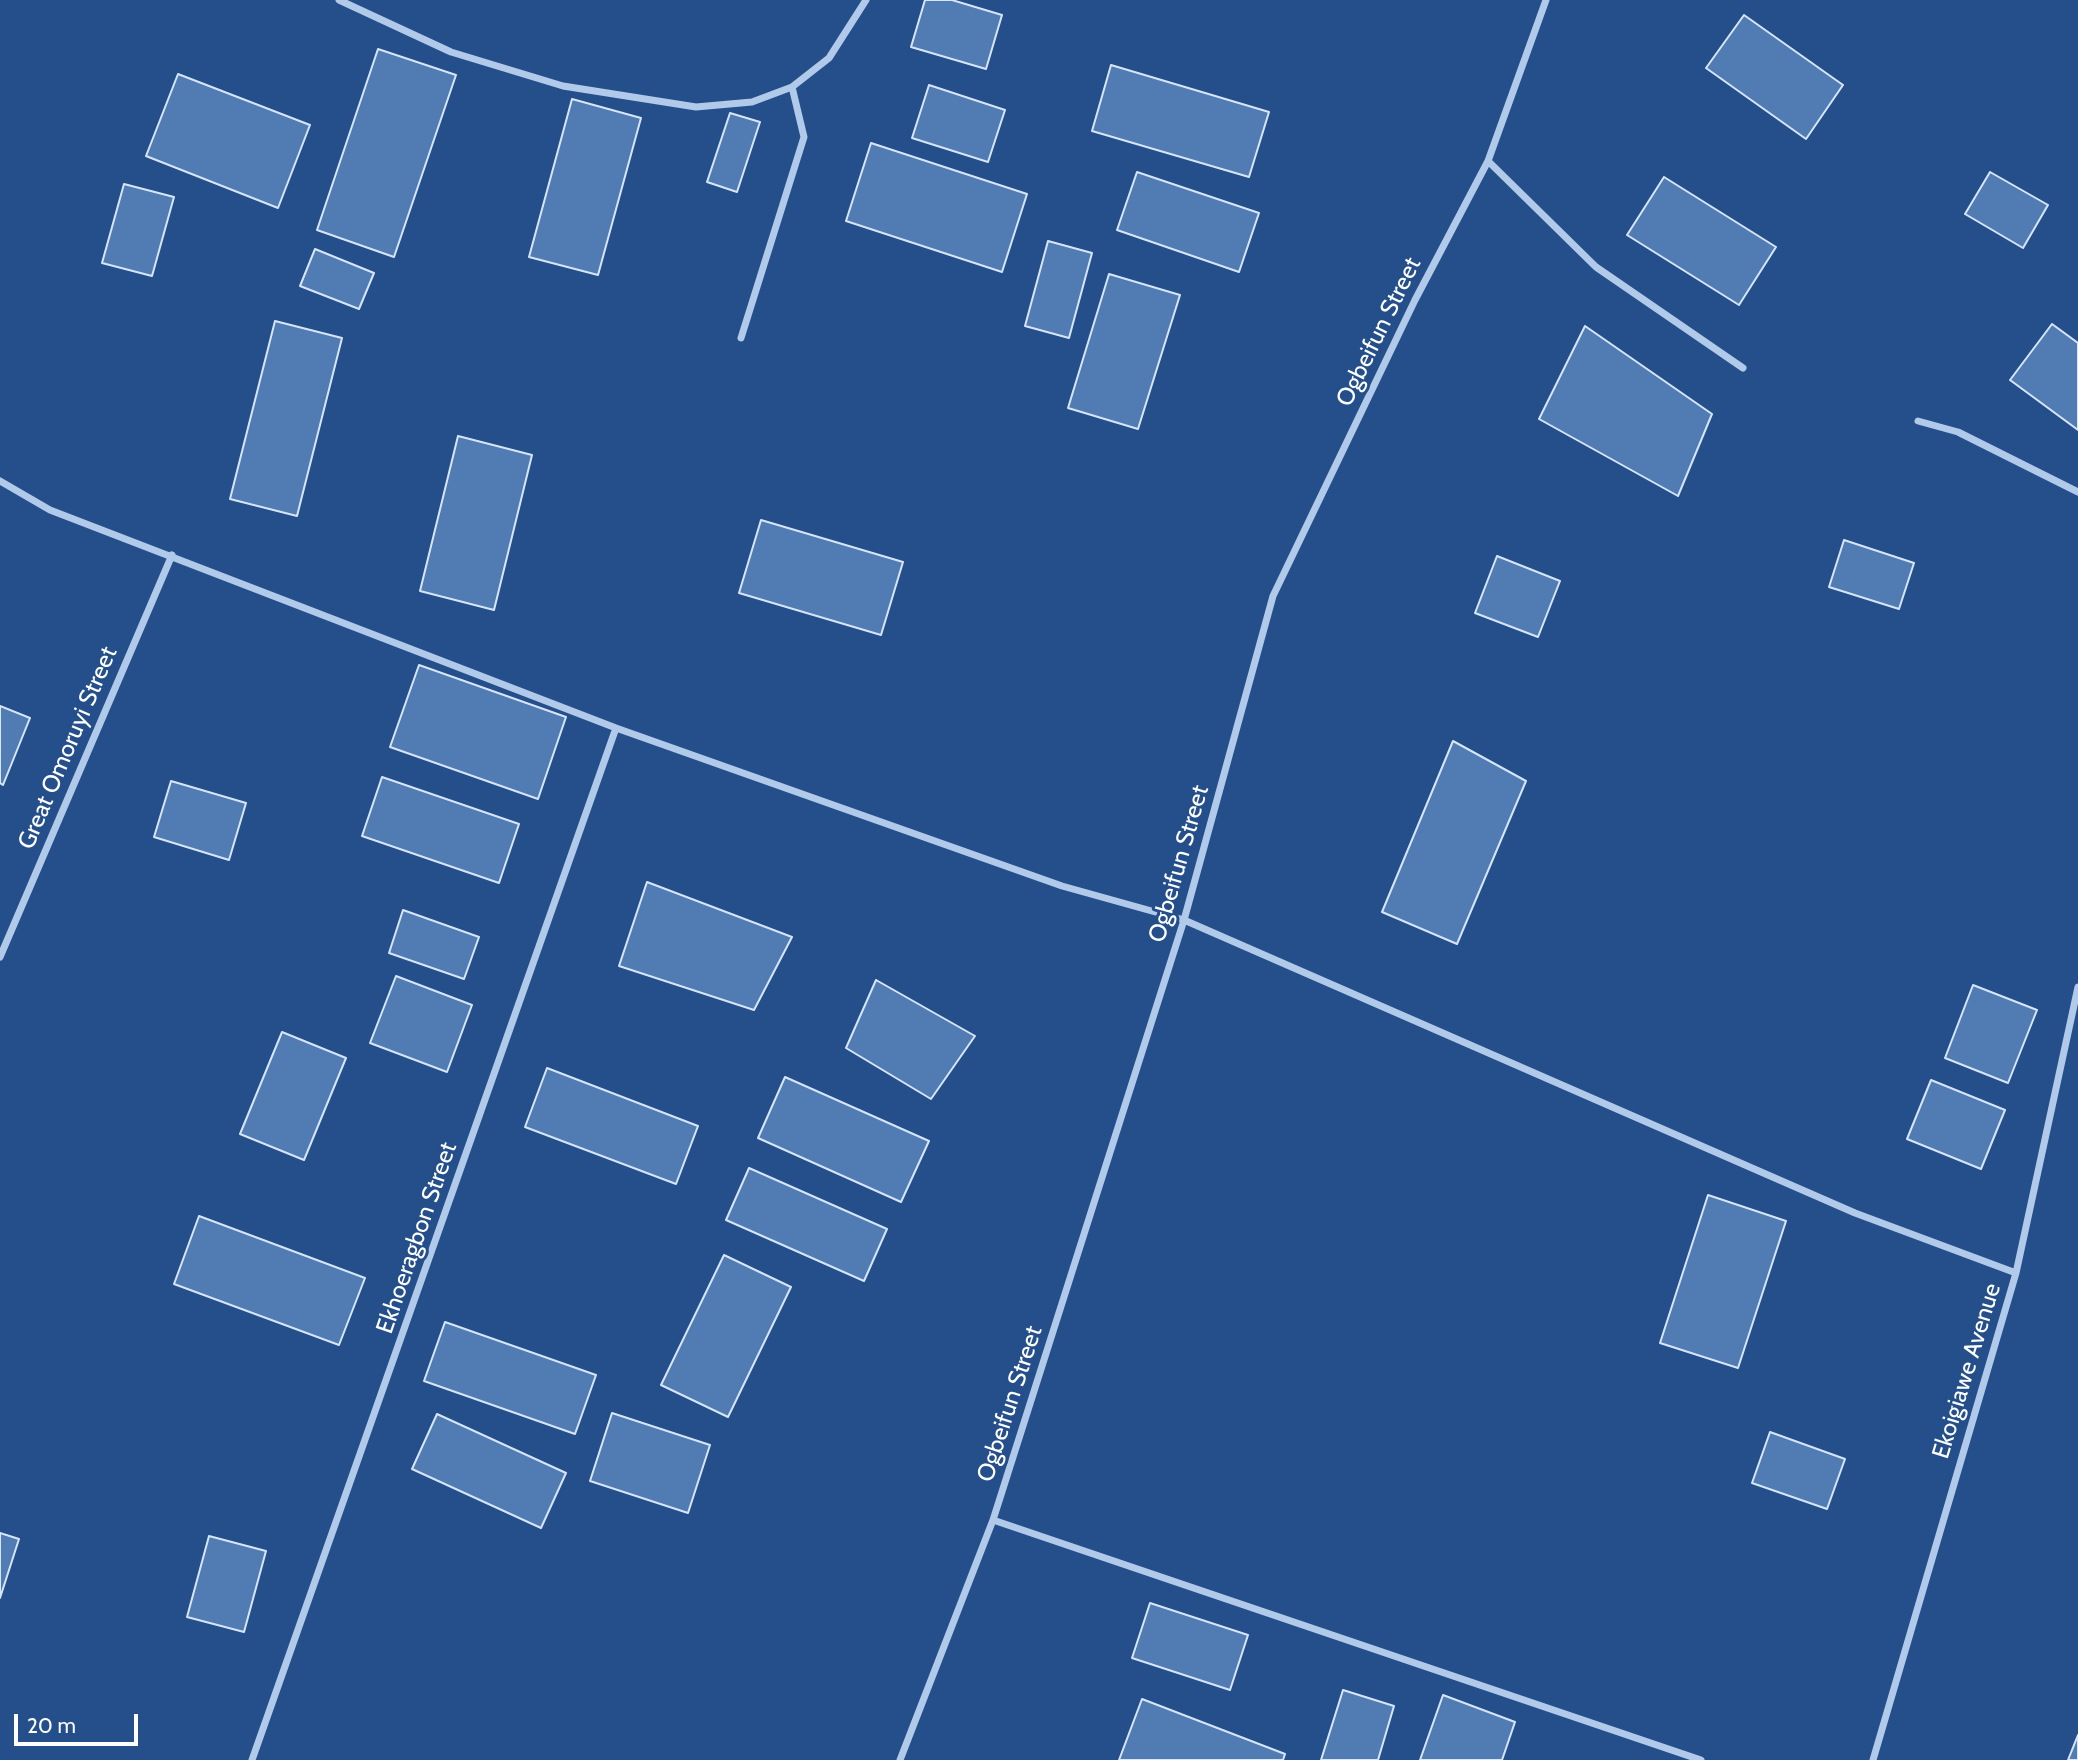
<!DOCTYPE html>
<html>
<head>
<meta charset="utf-8">
<style>
	body { margin:0 }
	#map { position:relative; width:2078px; height:1760px; overflow:hidden; background:#244f8b; font-family:Cabin,sans-serif }
	canvas { display:block }
	.scale { position:absolute; left:14px; top:1714px; width:124px; height:32px; box-sizing:border-box; border:4px solid #fff; border-top:0; padding-left:9px; font-size:21px; line-height:24px; white-space:nowrap; color:#fff; -webkit-text-stroke:5px #244f8b; paint-order:stroke }
</style>
</head>
<body>
<div id="map">
<canvas width="2078" height="1760"></canvas>
<div class="scale">20 m</div>
</div>
<script>
const g = document.querySelector('canvas').getContext('2d');
g.lineJoin = 'round';
function fill(path, color) { g.fillStyle = color; g.fill(path, 'evenodd'); }
const toPath = rows => new Path2D(rows.map(r => 'M' + r).join(''));
function strokePath(path, color, width, dash) { g.strokeStyle = color; g.lineWidth = width; g.lineCap = dash ? 'butt' : 'round'; g.setLineDash(dash || []); g.stroke(path); }
function write(font, color, halo, rows, align = 'center') {
  g.font = font + ' Cabin,sans-serif'; g.lineWidth = 6; g.setLineDash([]); g.textBaseline = 'middle'; g.strokeStyle = halo; g.fillStyle = color; for (const [text, x, y, turn = 0] of rows) {
    g.save(); g.translate(x, y); g.rotate((+turn || 0) * Math.PI / 180); g.textAlign = isNaN(turn) ? turn : align; if (halo) g.strokeText(text, 0, 0); g.fillText(text, 0, 0); g.restore();
  }
}
const building = toPath([
	[925,0,952,0,1002,15,986,69,911,47,925,0],
	[1744,15,1843,85,1806,139,1706,68,1744,15],
	[378,49,456,75,394,257,317,230,378,49],
	[1111,65,1269,112,1249,177,1092,131,1111,65],
	[178,74,310,125,278,208,146,156,178,74],
	[929,85,1005,110,988,162,912,138,929,85],
	[572,99,641,118,598,275,529,257,572,99],
	[730,113,760,122,737,192,707,182,730,113],
	[871,143,1027,194,1002,272,846,221,871,143],
	[1137,172,1259,213,1239,272,1117,230,1137,172],
	[1990,172,2048,205,2023,248,1965,214,1990,172],
	[1664,177,1776,247,1739,305,1627,235,1664,177],
	[124,184,174,197,152,276,102,263,124,184],
	[1048,241,1092,253,1069,338,1025,326,1048,241],
	[315,249,374,273,359,309,300,286,315,249],
	[1109,274,1180,295,1138,429,1068,408,1109,274],
	[275,321,342,338,297,516,230,499,275,321],
	[2052,324,2078,343,2078,430,2010,380,2052,324],
	[1585,326,1712,414,1678,496,1539,419,1585,326],
	[458,436,532,455,494,610,420,591,458,436],
	[761,520,903,562,881,635,739,593,761,520],
	[1844,540,1914,563,1899,609,1829,587,1844,540],
	[1497,556,1560,581,1538,637,1475,613,1497,556],
	[419,665,566,717,538,799,390,747,419,665],
	[0,706,30,718,3,785,0,783,0,706],
	[1453,741,1526,781,1457,944,1382,912,1453,741],
	[382,777,519,824,499,883,362,836,382,777],
	[171,781,246,803,229,860,154,837,171,781],
	[647,882,792,937,754,1010,619,966,647,882],
	[403,910,479,937,464,979,389,953,403,910],
	[396,976,472,1005,447,1072,370,1043,396,976],
	[876,980,975,1036,931,1099,846,1048,876,980],
	[1973,985,2037,1010,2008,1083,1945,1058,1973,985],
	[282,1032,346,1058,304,1160,240,1134,282,1032],
	[547,1068,698,1126,676,1184,525,1127,547,1068],
	[785,1077,929,1141,901,1202,758,1138,785,1077],
	[1931,1080,2005,1110,1981,1169,1907,1139,1931,1080],
	[749,1168,887,1229,864,1281,726,1220,749,1168],
	[1708,1195,1786,1221,1738,1368,1660,1343,1708,1195],
	[199,1216,365,1278,339,1345,174,1284,199,1216],
	[724,1255,791,1287,728,1417,661,1385,724,1255],
	[445,1322,596,1375,575,1434,424,1381,445,1322],
	[612,1413,710,1445,688,1513,590,1481,612,1413],
	[437,1414,566,1473,541,1528,412,1469,437,1414],
	[1770,1432,1845,1459,1827,1509,1752,1483,1770,1432],
	[0,1533,19,1539,0,1598,0,1533],
	[209,1536,266,1551,244,1632,187,1617,209,1536],
	[1150,1603,1248,1635,1230,1690,1132,1658,1150,1603],
	[1343,1690,1394,1706,1378,1760,1321,1760,1343,1690],
	[1443,1695,1515,1722,1502,1760,1420,1760,1443,1695],
	[1142,1699,1285,1754,1283,1760,1119,1760,1142,1699],
	[2078,1735,2078,1760,2068,1760,2078,1735]
]);
fill(building, '#517bb3');
strokePath(building, '#d6e5f8', 2);
strokePath(toPath([
	[339,0,451,52,563,86,696,107,752,102,792,87,829,58,866,0],
	[1488,161,1596,267,1743,368],
	[741,338,804,137,792,87],
	[1918,421,1958,432,2078,492],
	[0,481,50,510,616,728,1062,886,1184,920,1855,1213,2016,1273],
	[0,957,172,555],
	[993,1520,1701,1760],
	[252,1760,616,728],
	[900,1760,993,1520,1184,920,1273,596,1415,300,1488,161,1546,0],
	[1873,1760,2016,1273,2078,987]
]), '#b2caea', 7);
write('24px', '#fff', '#244f8b', [
	["Ogbeifun Street",1379,332,-64],
	["Great Omoruyi Street",68,748,-67],
	["Ogbeifun Street",1179,864,-74],
	["Ekhoeragbon Street",417,1238,-71],
	["Ekoigiawe Avenue",1967,1371,-73],
	["Ogbeifun Street",1010,1404,-72]
]);
</script>
</body>
</html>
